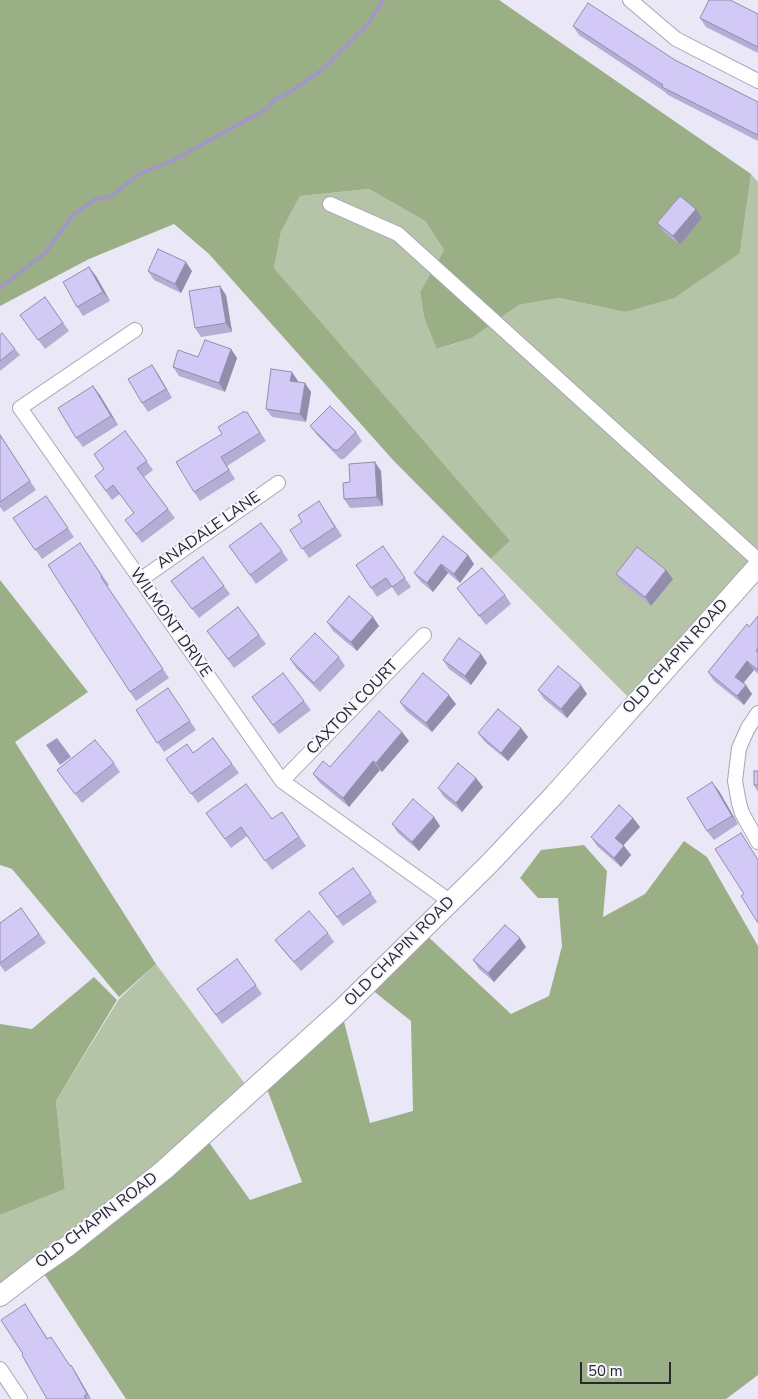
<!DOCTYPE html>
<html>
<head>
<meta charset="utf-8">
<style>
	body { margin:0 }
	#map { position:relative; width:758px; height:1399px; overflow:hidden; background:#eae7f7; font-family:"Nunito Sans",sans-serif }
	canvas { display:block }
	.scale { position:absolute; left:580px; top:1362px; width:91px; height:22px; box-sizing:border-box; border:2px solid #28272d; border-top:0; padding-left:6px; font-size:15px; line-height:18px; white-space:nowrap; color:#28272d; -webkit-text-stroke:4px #f7f6ff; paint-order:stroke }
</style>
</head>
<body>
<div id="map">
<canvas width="758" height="1399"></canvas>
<div class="scale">50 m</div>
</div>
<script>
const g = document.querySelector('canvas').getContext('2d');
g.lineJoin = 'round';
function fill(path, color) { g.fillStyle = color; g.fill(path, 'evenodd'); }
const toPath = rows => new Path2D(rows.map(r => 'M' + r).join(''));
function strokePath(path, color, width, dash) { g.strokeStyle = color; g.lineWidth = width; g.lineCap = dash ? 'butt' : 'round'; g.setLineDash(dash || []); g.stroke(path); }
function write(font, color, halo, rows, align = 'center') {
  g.font = font + ' "Nunito Sans",sans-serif'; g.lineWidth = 4; g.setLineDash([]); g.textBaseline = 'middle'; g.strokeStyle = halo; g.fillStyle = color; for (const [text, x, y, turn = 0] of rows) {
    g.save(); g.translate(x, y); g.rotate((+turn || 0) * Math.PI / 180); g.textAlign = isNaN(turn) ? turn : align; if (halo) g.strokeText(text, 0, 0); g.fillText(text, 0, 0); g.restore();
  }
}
fill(toPath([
	[751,174,758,182,758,566,635,704,491,559,509,542,274,268,281,232,300,196,369,189,425,221,444,250,420,292,424,317,438,349,472,338,519,305,559,298,625,312,740,253],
	[156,964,251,1092,0,1296,0,1215,65,1189,56,1101,119,999]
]), '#b5c3a7');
fill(toPath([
	[0,0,499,0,751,174,740,253,674,298,625,312,559,298,519,305,472,338,437,349,424,317,420,292,444,250,425,221,369,189,300,196,281,232,274,268,510,541,491,559,393,460,209,254,174,224,89,259,0,306],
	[0,580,88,692,15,742,156,964,119,997,12,869,0,865],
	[684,841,707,857,758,946,758,1375,726,1399,126,1399,39,1266,203,1134,250,1200,302,1182,264,1081,341,1010,370,1123,413,1111,411,1021,366,985,422,931,511,1014,549,996,562,946,558,898,538,898,520,878,541,850,584,845,607,871,603,917,645,894],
	[94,977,117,1000,56,1101,65,1189,0,1215,0,1024,32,1029]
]), '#9baf86');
fill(toPath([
	[57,738,71,757,60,765,46,745]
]), '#a098c3');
strokePath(toPath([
	[0,288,45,253,73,215,96,199,110,197,139,174,172,161,268,108,276,98,285,95,322,70,367,25,383,0]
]), '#a098c3', 4);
const street = toPath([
	[630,0,676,39,758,81],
	[330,204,398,234,758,560],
	[135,330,20,408,282,781,451,902],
	[140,580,278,483],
	[758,713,748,728,739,748,735,781,739,803,742,813,758,842],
	[282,781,424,635],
	[0,1369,20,1399]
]);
const secondary = toPath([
	[0,1296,39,1266,68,1246,164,1170,341,1010,489,864,555,794,758,566]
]);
strokePath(street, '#a8a6b4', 16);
strokePath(secondary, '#a8a6b4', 22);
strokePath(street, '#fff', 14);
strokePath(secondary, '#fff', 20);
fill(toPath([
	[758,14,758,53,706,27,700,18],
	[573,26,675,60,758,102,758,141,668,95,665,92,579,35],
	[702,218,680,245,664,232,657,223],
	[148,271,192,271,181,293,154,280],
	[96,276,110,301,83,316,77,307],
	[226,295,232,332,201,337,195,328],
	[45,297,69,331,45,349,20,315],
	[0,335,15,349,20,355,0,371],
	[231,349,237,358,225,392,179,376,173,367,198,357],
	[158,374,172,398,148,412,142,403],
	[298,381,298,382,311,392,306,422,272,417,266,409],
	[93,386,118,425,83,447,76,438],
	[247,412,266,441,227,466,235,479,200,501,194,492],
	[310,426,356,432,362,441,344,459,340,459,317,435],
	[125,431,153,470,144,477,175,518,142,543,125,520,134,513,120,494,112,500,95,476,104,469],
	[0,434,36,490,4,512,0,507],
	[381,471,383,506,350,508,344,499,350,482],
	[46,496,74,537,42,559,13,518],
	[325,510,342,536,309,558,290,530],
	[80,543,109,585,107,586,169,678,136,701,130,692],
	[229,546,282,551,288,560,256,584],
	[383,546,411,587,398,596,392,587,377,597,356,565],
	[468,555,474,564,460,583,448,573,433,592,421,582,414,573],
	[203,557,230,594,199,618,171,581],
	[666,570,673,579,651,606,622,583,616,574],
	[457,588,505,595,511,604,486,625],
	[238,607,266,644,234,668,207,631],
	[758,616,758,674,754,670,743,683,752,694,744,705,714,681,708,672,749,627],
	[373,617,379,626,357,651,333,631,327,622],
	[481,654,487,663,471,685,449,669,443,660],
	[339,657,345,666,320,692,296,668,290,659],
	[168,688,196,730,164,752,136,710],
	[538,690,587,694,567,718,544,699],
	[252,697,304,701,311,710,279,734],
	[400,702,456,704,432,732,406,711],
	[521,728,528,737,508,761,485,742,478,733],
	[402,732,409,741,382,772,380,770,349,807,320,783,313,774,330,767],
	[213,738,239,773,198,803,166,759,193,753],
	[114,763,120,772,82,803,57,770],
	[758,771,758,792,754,785],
	[476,778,483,787,462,812,444,797,438,788],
	[719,791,738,824,714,840,707,831],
	[282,812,306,846,272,870,247,836,231,848,206,813,272,819],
	[434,817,440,826,419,851,398,833,392,824],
	[633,818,640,827,623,845,631,855,621,867,597,846,591,837],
	[353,868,377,902,343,926,319,893],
	[21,908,46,943,5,972,0,965,0,923],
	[328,933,334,942,301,971,282,949,275,940],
	[526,947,494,982,479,969,473,960],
	[237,959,262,994,222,1024,197,989],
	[25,1304,48,1339,51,1337,70,1366,71,1365,76,1373,91,1399,47,1399,23,1354]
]), '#b5add4');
fill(toPath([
	[696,209,702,218,680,245,673,236],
	[186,262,192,271,181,293,175,284],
	[89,267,96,276,110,301,103,292],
	[220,286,226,295,232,332,226,323],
	[231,349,237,358,225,392,219,383],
	[152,365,158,374,172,398,166,389],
	[292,372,298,381,297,390,290,381],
	[305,383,311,392,306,422,300,414],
	[93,386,100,395,118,425,111,416],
	[375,462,381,471,383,506,377,497],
	[468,555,474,564,460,583,454,574],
	[441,564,448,573,433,592,427,583],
	[666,570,673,579,651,606,645,597],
	[373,617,379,626,357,651,351,642],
	[481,654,487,663,471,685,465,676],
	[747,661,754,670,741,686,735,677],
	[581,685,587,694,567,718,561,709],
	[746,685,752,694,744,705,737,696],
	[449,695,456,704,432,732,426,723],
	[521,728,528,737,508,761,501,753],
	[402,732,409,741,382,772,376,763],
	[373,761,380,770,349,807,343,798],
	[476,778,483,787,462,812,456,803],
	[712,782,719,791,738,824,732,816],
	[434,817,440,826,419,851,412,842],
	[633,818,640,827,622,847,615,838],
	[624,846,631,855,621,867,614,858],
	[520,938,526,947,494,982,488,973],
	[71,1365,76,1373,91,1399,87,1394]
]), '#938dac');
const building = toPath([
	[709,0,730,0,758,14,758,47,700,18,709,0],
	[588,3,675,60,758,102,758,135,662,87,663,85,573,26,588,3],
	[680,196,696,209,673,236,657,223,680,196],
	[158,249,186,262,175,284,148,271,158,249],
	[89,267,103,292,77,307,63,282,89,267],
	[220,286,226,323,195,328,189,291,220,286],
	[45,297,63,323,38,340,20,315,45,297],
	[2,333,15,349,0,361,0,335,2,333],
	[205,340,231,349,219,383,173,367,178,350,198,357,205,340],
	[152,365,166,389,142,403,128,379,152,365],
	[271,369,292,372,290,381,305,383,300,414,266,409,271,369],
	[93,386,111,416,76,438,58,408,93,386],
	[330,406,356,432,338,450,334,450,310,426,330,406],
	[243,412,247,412,260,433,221,457,229,470,194,492,176,462,222,434,218,427,243,412],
	[125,431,147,461,137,468,168,509,136,534,125,520,134,513,113,485,106,491,95,476,104,469,94,454,125,431],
	[0,435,30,481,0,502,0,435],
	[375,462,377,497,344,499,343,483,350,482,349,464,375,462],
	[46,496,68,528,35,550,13,518,46,496],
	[319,501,335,527,302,549,290,530,302,522,298,515,319,501],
	[261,523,282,551,250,575,229,546,261,523],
	[443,536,468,555,454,574,441,564,427,583,414,573,443,536],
	[80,543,102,576,101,577,163,669,130,692,48,565,80,543],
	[383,546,405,578,392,587,386,578,371,588,356,565,383,546],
	[637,547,666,570,645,597,616,574,637,547],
	[203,557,224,586,192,609,171,581,203,557],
	[482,568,505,595,479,616,457,588,482,568],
	[349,596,373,617,351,642,327,622,349,596],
	[238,607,259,635,228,659,207,631,238,607],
	[758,616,758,648,756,651,758,652,758,670,747,661,735,677,746,685,737,696,708,672,747,624,749,627,758,616],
	[315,633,339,657,314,683,290,659,315,633],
	[459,638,481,654,465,676,443,660,459,638],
	[558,666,581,685,561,709,538,690,558,666],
	[283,673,304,701,273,725,252,697,283,673],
	[423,673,449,695,426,723,400,702,423,673],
	[168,688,190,721,157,743,136,710,168,688],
	[498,709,521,728,501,753,478,733,498,709],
	[379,711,402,732,376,763,373,761,343,798,313,774,323,761,330,767,379,711],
	[213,738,232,764,191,794,166,759,187,744,193,753,213,738],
	[95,740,114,763,75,794,57,770,95,740],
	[458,763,476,778,456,803,438,788,458,763],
	[754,771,758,771,758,785,754,785,754,771],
	[712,782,732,816,707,831,687,798,712,782],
	[246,784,272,819,282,812,299,837,265,861,241,827,225,839,206,813,246,784],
	[413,799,434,817,412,842,392,824,413,799],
	[619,805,633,818,615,838,624,846,614,858,591,837,619,805],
	[741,833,758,860,758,923,741,896,744,894,715,849,741,833],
	[353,868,371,893,337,917,319,893,353,868],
	[21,908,39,934,0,963,0,923,21,908],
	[309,911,328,933,294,962,275,940,309,911],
	[505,925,520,938,488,973,473,960,505,925],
	[237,959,256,985,216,1015,197,989,237,959],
	[25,1304,47,1339,51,1337,70,1366,71,1365,87,1394,84,1396,86,1399,47,1399,22,1355,23,1354,1,1320,25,1304]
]);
fill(building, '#d2c9f6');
strokePath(building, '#938dac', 1);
write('16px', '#28272d', '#f7f6ff', [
	["ANADALE LANE",209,531,-35],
	["WILMONT DRIVE",170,623,55],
	["OLD CHAPIN ROAD",676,657,-48],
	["CAXTON COURT",353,708,-46],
	["OLD CHAPIN ROAD",400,952,-45],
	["OLD CHAPIN ROAD",97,1221,-37]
]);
</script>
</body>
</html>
